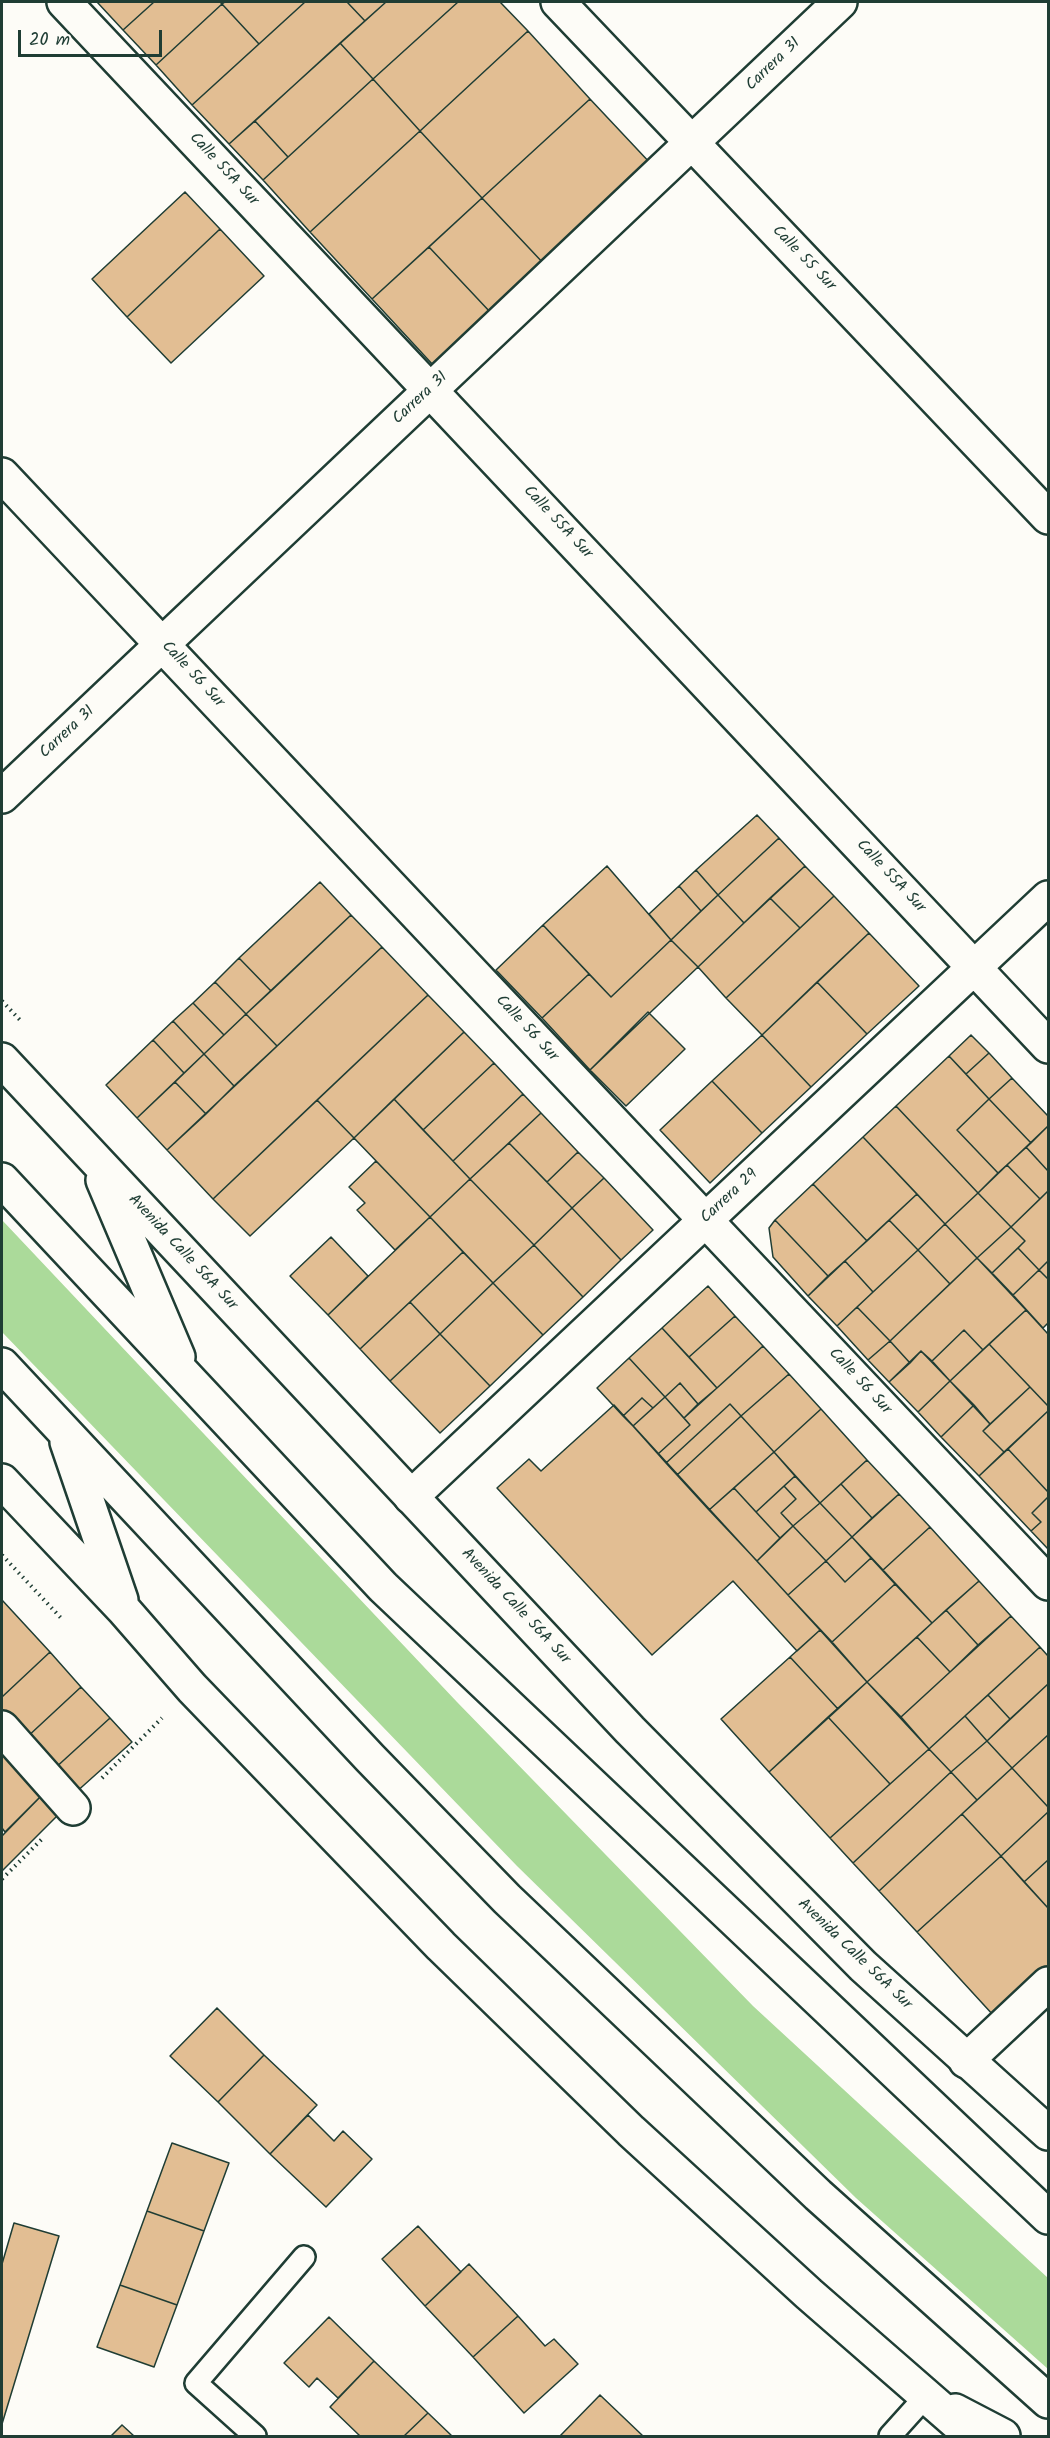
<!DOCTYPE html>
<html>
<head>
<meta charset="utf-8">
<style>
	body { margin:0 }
	#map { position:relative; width:1050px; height:2438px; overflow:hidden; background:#fdfcf7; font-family:Kalam,sans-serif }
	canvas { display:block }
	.frame { position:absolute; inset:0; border:3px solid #1f3d34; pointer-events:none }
	.scale { position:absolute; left:18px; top:30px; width:144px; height:27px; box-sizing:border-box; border:3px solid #1f3d34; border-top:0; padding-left:8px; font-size:18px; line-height:21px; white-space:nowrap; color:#1f3d34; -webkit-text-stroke:4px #fdfcf7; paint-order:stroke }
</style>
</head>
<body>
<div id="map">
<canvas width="1050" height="2438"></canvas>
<div class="frame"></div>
<div class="scale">20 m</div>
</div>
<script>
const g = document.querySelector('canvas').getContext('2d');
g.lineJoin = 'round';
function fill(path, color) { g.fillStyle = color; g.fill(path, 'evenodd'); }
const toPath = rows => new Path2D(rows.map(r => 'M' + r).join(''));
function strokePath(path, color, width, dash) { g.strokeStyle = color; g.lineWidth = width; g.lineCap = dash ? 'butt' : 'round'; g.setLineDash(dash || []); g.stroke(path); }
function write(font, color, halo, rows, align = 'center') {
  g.font = font + ' Kalam,sans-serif'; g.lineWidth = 6; g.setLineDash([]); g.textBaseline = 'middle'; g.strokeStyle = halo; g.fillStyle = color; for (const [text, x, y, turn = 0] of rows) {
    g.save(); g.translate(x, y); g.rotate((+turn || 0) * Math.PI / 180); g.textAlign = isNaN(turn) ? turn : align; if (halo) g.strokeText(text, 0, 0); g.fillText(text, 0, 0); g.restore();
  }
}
fill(toPath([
	[2,1220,457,1702,753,2006,1048,2278,1048,2369,856,2198,517,1866,2,1332]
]), '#abda9a');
const building = toPath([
	[97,2,154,2,123,30,97,2],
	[154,2,220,2,222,4,156,65,123,30,154,2],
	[225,2,305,2,259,44,222,4,225,2],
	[305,2,347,2,365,21,229,144,192,105,305,2],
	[347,2,386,2,365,21,347,2],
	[386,2,458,2,373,79,340,43,386,2],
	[458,2,500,2,528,31,420,131,373,79,458,2],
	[222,4,259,44,192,105,156,65,222,4],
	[528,31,590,99,482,198,420,131,528,31],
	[340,43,373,79,288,157,255,121,340,43],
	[373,79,420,131,310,232,263,180,373,79],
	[590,99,652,165,545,265,482,198,590,99],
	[255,121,288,157,263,180,229,144,255,121],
	[420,131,482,198,372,299,310,232,420,131],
	[185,192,220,229,127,317,92,279,185,192],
	[482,198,545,265,491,313,429,247,482,198],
	[220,229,264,276,171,363,127,317,220,229],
	[429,247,491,313,434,366,372,299,429,247],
	[757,815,779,838,718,895,696,870,757,815],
	[779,838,805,866,744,923,718,895,779,838],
	[607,866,671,940,611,997,543,925,607,866],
	[805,866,834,896,800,928,770,898,805,866],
	[696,870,718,895,701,911,679,886,696,870],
	[320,882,351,915,271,991,239,958,320,882],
	[679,886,701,911,671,940,649,914,679,886],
	[718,895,744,923,698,967,671,940,718,895],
	[834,896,869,933,762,1035,726,998,834,896],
	[770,898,800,928,726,998,698,967,770,898],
	[351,915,382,947,277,1046,246,1014,351,915],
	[543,925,589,974,542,1018,496,970,543,925],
	[869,933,919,986,867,1034,817,982,869,933],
	[671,940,698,967,590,1070,542,1018,589,974,611,997,671,940],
	[382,947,428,995,213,1199,167,1150,382,947],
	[239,958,271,991,246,1014,215,982,239,958],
	[215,982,246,1014,224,1035,193,1003,215,982],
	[817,982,867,1034,811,1087,762,1035,817,982],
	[428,995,464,1032,354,1138,317,1100,428,995],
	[193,1003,224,1035,204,1054,173,1021,193,1003],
	[648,1012,685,1049,626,1106,590,1070,648,1012],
	[246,1014,277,1046,234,1086,204,1054,246,1014],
	[173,1021,204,1054,184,1073,153,1040,173,1021],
	[464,1032,494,1063,423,1130,394,1099,464,1032],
	[762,1035,811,1087,762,1133,712,1081,762,1035],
	[971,1035,989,1053,966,1074,949,1056,971,1035],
	[153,1040,184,1073,137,1118,106,1085,153,1040],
	[989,1053,1012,1078,989,1099,966,1074,989,1053],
	[204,1054,234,1086,206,1114,175,1082,204,1054],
	[949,1056,989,1099,957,1130,998,1173,978,1193,896,1106,949,1056],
	[494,1063,523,1094,453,1161,423,1130,494,1063],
	[1012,1078,1048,1116,1048,1126,1031,1143,989,1099,1012,1078],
	[712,1081,762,1133,710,1183,660,1130,712,1081],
	[175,1082,206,1114,167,1150,137,1118,175,1082],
	[523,1094,541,1113,470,1179,453,1161,523,1094],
	[394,1099,470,1179,430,1217,354,1138,394,1099],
	[989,1099,1031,1143,998,1173,957,1130,989,1099],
	[317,1100,354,1138,250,1236,213,1199,317,1100],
	[896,1106,978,1193,945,1224,863,1137,896,1106],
	[541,1113,578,1152,547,1182,509,1143,541,1113],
	[1048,1126,1048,1171,1026,1147,1048,1126],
	[863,1137,917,1194,867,1241,813,1184,863,1137],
	[509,1143,572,1208,534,1245,470,1179,509,1143],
	[1026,1147,1048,1171,1048,1191,1040,1199,1007,1165,1026,1147],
	[578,1152,604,1178,572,1208,547,1182,578,1152],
	[376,1161,430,1217,395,1250,357,1210,365,1203,349,1187,376,1161],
	[1007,1165,1040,1199,1011,1227,978,1193,1007,1165],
	[604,1178,653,1230,621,1260,572,1208,604,1178],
	[470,1179,534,1245,493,1283,430,1217,470,1179],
	[813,1184,867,1241,828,1276,775,1220,813,1184],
	[1048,1191,1048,1261,1039,1270,1018,1248,1025,1241,1011,1227,1048,1191],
	[978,1193,1011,1227,977,1258,945,1224,978,1193],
	[917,1194,945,1224,918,1250,889,1220,917,1194],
	[572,1208,621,1260,583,1297,534,1245,572,1208],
	[430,1217,463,1252,360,1349,328,1315,430,1217],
	[775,1220,828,1276,808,1296,773,1257,769,1228,775,1220],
	[889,1220,918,1250,873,1292,845,1261,889,1220],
	[945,1224,977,1258,950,1284,918,1250,945,1224],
	[1011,1227,1025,1241,992,1273,977,1258,1011,1227],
	[331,1237,368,1276,328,1315,290,1276,331,1237],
	[534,1245,583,1297,543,1335,493,1283,534,1245],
	[1018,1248,1039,1270,1013,1295,992,1273,1018,1248],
	[918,1250,950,1284,890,1341,857,1307,918,1250],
	[463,1252,493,1283,440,1334,410,1302,463,1252],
	[977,1258,1026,1310,983,1350,964,1330,932,1361,921,1351,910,1363,890,1341,977,1258],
	[845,1261,873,1292,837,1326,808,1296,845,1261],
	[1048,1261,1048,1279,1039,1270,1048,1261],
	[1039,1270,1048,1279,1048,1323,1043,1328,1013,1295,1039,1270],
	[493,1283,543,1335,490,1386,440,1334,493,1283],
	[708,1286,735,1316,689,1357,662,1328,708,1286],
	[410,1302,440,1334,390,1381,360,1349,410,1302],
	[857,1307,890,1341,868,1360,837,1326,857,1307],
	[1026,1310,1048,1334,1048,1406,989,1344,1026,1310],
	[735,1316,763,1346,717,1388,689,1357,735,1316],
	[662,1328,717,1388,698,1404,680,1383,665,1397,629,1358,662,1328],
	[964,1330,983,1350,950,1381,932,1361,964,1330],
	[440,1334,490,1386,440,1433,390,1381,440,1334],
	[890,1341,910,1363,889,1382,868,1360,890,1341],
	[989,1344,1030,1387,990,1424,950,1381,989,1344],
	[763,1346,789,1374,741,1416,730,1404,666,1463,658,1454,690,1425,684,1418,763,1346],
	[921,1351,950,1381,918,1412,889,1382,921,1351],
	[629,1358,665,1397,653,1408,642,1398,623,1416,597,1388,629,1358],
	[789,1374,821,1409,774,1452,741,1416,789,1374],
	[950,1381,974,1405,941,1437,918,1412,950,1381],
	[680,1383,698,1404,684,1418,665,1397,680,1383],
	[1030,1387,1048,1406,1048,1411,1004,1452,983,1431,1030,1387],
	[665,1397,690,1425,658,1454,633,1426,665,1397],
	[642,1398,653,1408,633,1426,623,1416,642,1398],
	[730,1404,741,1416,677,1475,666,1463,730,1404],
	[614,1405,820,1630,797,1651,733,1581,652,1655,497,1488,529,1459,541,1471,614,1405],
	[974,1405,990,1424,983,1431,1004,1452,979,1476,941,1437,974,1405],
	[821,1409,867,1460,820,1503,774,1452,821,1409],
	[1048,1411,1048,1492,1008,1449,1048,1411],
	[741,1416,774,1452,709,1510,677,1475,741,1416],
	[1008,1449,1048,1492,1048,1497,1032,1513,1041,1522,1031,1531,979,1476,1008,1449],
	[774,1452,795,1476,756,1512,734,1488,774,1452],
	[867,1460,899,1494,872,1518,841,1484,867,1460],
	[795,1476,820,1503,793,1526,781,1513,796,1499,784,1486,795,1476],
	[841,1484,872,1518,852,1537,820,1503,841,1484],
	[784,1486,796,1499,781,1513,793,1526,780,1538,756,1512,784,1486],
	[734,1488,780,1538,757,1561,709,1510,734,1488],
	[899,1494,930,1527,883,1570,852,1537,899,1494],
	[1048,1497,1048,1549,1031,1531,1041,1522,1032,1513,1048,1497],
	[820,1503,852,1537,826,1561,793,1526,820,1503],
	[793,1526,826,1561,788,1595,757,1561,793,1526],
	[930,1527,979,1581,932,1623,883,1570,930,1527],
	[852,1537,871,1558,845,1582,826,1561,852,1537],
	[871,1558,895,1584,832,1642,788,1595,826,1561,845,1582,871,1558],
	[979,1581,1011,1616,978,1645,946,1610,979,1581],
	[895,1584,932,1623,867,1682,832,1642,895,1584],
	[2,1600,50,1652,2,1697,2,1600],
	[946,1610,978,1645,950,1672,917,1637,946,1610],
	[1011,1616,1040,1647,929,1749,901,1717,1011,1616],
	[820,1630,867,1682,838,1709,790,1657,820,1630],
	[917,1637,950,1672,901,1717,867,1682,917,1637],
	[1040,1647,1048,1656,1048,1684,1010,1719,988,1695,1040,1647],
	[50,1652,81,1687,25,1739,2,1714,2,1697,50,1652],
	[790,1657,838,1709,769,1772,721,1719,790,1657],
	[867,1682,929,1749,890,1784,828,1717,867,1682],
	[1048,1684,1048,1735,1012,1768,987,1741,1048,1684],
	[81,1687,110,1718,53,1770,25,1739,81,1687],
	[988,1695,1010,1719,987,1741,965,1716,988,1695],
	[965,1716,987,1741,951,1772,929,1749,965,1716],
	[828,1717,890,1784,830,1838,769,1772,828,1717],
	[110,1718,132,1742,74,1794,53,1770,110,1718],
	[1048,1735,1048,1807,1012,1768,1048,1735],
	[987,1741,1012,1768,977,1800,951,1772,987,1741],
	[929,1749,951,1772,853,1863,830,1838,929,1749],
	[5,1753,45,1792,5,1832,2,1828,2,1757,5,1753],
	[1012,1768,1048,1807,1048,1812,1001,1856,962,1814,1012,1768],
	[951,1772,977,1800,879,1891,853,1863,951,1772],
	[45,1792,63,1810,2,1871,2,1836,45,1792],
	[1048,1812,1048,1860,1024,1882,1001,1856,1048,1812],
	[962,1814,1001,1856,917,1932,879,1891,962,1814],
	[1001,1856,1048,1908,1048,1966,994,2016,917,1932,1001,1856],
	[1048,1860,1048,1908,1024,1882,1048,1860],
	[217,2008,264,2055,218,2102,170,2056,217,2008],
	[264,2055,317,2105,270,2154,218,2102,264,2055],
	[308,2115,334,2141,343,2131,372,2159,326,2207,270,2154,308,2115],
	[172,2143,229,2163,204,2231,147,2211,172,2143],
	[147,2211,204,2231,177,2305,120,2285,147,2211],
	[14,2223,59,2236,2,2424,2,2264,14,2223],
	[418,2226,461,2272,425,2306,382,2259,418,2226],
	[469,2264,518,2316,473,2357,425,2306,469,2264],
	[120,2285,177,2305,154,2367,97,2347,120,2285],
	[518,2316,545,2346,554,2339,578,2364,524,2413,473,2357,518,2316],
	[329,2317,374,2361,338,2398,317,2378,309,2387,284,2363,329,2317],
	[374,2361,428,2413,404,2436,360,2436,330,2407,374,2361],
	[600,2395,643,2436,560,2436,600,2395],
	[428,2413,452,2436,404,2436,428,2413],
	[122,2425,134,2436,111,2436,122,2425]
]);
fill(building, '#e2be93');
strokePath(building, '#1f3d34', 1.5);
const service = toPath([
	[255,2436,196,2383,304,2257],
	[890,2436,926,2396]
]);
const minor = toPath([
	[64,2,1048,1046],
	[558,2,1048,517],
	[2,475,1048,1583],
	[2,796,840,2],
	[411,1497,1048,898],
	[2,1728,73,1808]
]);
const tertiary = toPath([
	[966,2061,1048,1984]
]);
const trunk = toPath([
	[2,1060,630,1730,863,1966,1048,2133],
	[2,1180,383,1587,1048,2217],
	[103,1180,178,1357],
	[2,1365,370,1758,507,1899,818,2195,1048,2401],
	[67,1442,121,1600],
	[2,1481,124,1610,192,1688,441,1946,631,2131,809,2294,972,2436],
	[955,2411,1003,2436]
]);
strokePath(service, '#1f3d34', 26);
strokePath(minor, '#1f3d34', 38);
strokePath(tertiary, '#1f3d34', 38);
strokePath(trunk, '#1f3d34', 38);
strokePath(toPath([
	[2,1001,20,1020],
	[2,1555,62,1619],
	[102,1778,162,1718],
	[2,1879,44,1837]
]), '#1f3d34', 4, [1.5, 4.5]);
strokePath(service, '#fdfcf7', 21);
strokePath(minor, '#fdfcf7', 33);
strokePath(tertiary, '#fdfcf7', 33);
strokePath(trunk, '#fdfcf7', 33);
write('16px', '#1f3d34', '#fdfcf7', [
	["Carrera 31",774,65,-44],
	["Calle 55A Sur",223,170,47],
	["Calle 55 Sur",803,259,46],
	["Carrera 31",421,399,-43],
	["Calle 55A Sur",557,523,47],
	["Calle 56 Sur",192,675,47],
	["Carrera 31",68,733,-43],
	["Calle 55A Sur",890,877,47],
	["Calle 56 Sur",526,1029,47],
	["Carrera 29",730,1197,-43],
	["Avenida Calle 56A Sur",182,1253,47],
	["Calle 56 Sur",859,1382,47],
	["Avenida Calle 56A Sur",515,1607,47],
	["Avenida Calle 56A Sur",854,1955,44]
]);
</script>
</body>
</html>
